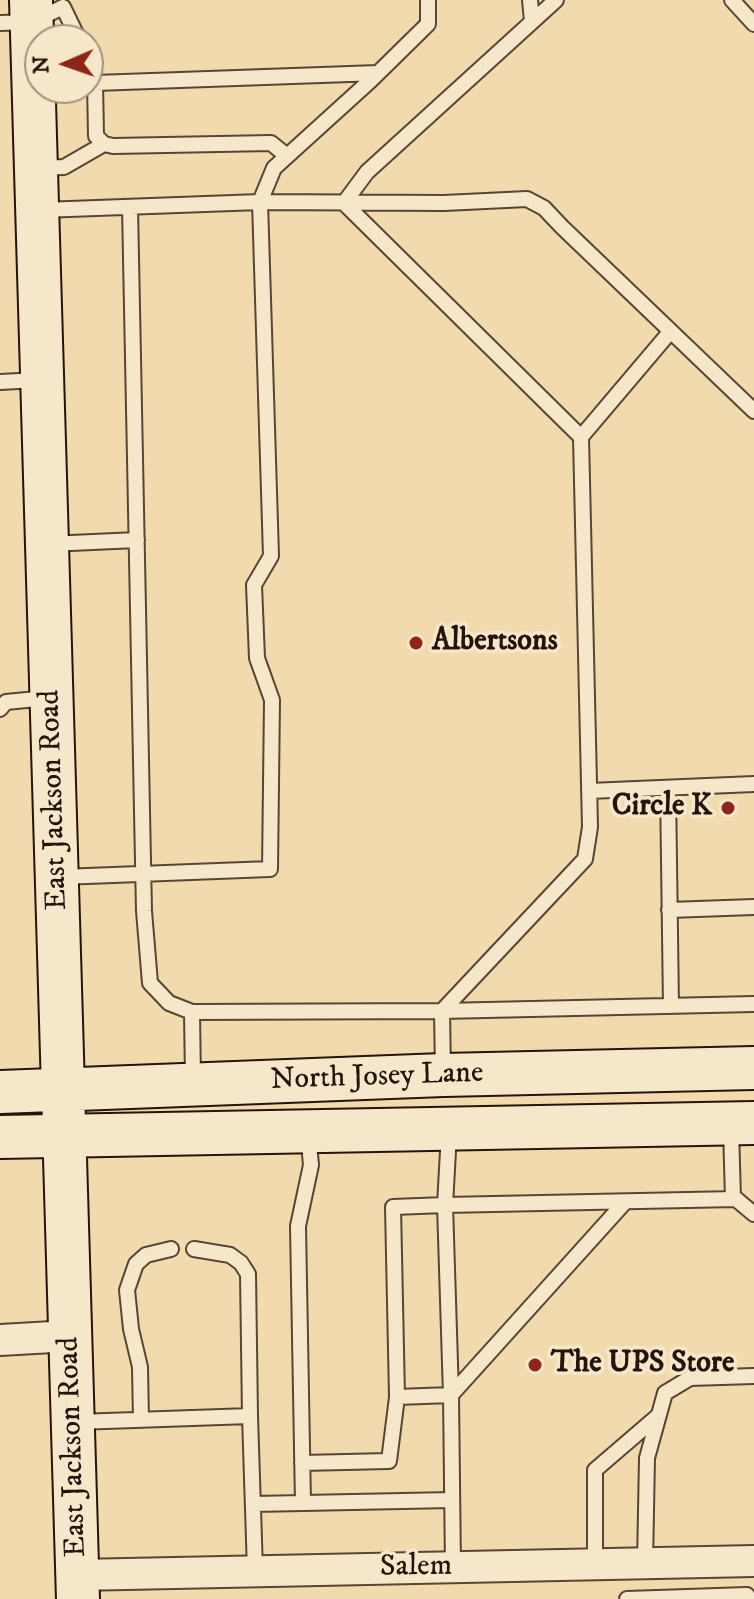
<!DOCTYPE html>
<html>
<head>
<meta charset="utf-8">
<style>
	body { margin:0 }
	#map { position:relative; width:754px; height:1599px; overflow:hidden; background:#f1daad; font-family:"IM FELL DW Pica",serif }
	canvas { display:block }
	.north { position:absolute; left:24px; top:24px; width:80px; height:80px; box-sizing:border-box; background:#f6e7ca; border:2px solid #a3927e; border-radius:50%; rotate:268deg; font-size:22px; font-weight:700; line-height:32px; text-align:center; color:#26130c }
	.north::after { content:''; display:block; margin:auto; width:28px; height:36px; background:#8f2418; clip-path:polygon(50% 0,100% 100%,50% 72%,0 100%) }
</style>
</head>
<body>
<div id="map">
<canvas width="754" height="1599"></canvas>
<div class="north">N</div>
</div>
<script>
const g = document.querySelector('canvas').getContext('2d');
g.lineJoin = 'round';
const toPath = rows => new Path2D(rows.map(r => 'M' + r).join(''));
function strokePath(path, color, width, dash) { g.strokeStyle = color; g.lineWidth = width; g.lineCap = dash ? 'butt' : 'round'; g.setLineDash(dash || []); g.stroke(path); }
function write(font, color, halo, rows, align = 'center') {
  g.font = font + ' "IM FELL DW Pica",serif'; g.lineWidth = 7; g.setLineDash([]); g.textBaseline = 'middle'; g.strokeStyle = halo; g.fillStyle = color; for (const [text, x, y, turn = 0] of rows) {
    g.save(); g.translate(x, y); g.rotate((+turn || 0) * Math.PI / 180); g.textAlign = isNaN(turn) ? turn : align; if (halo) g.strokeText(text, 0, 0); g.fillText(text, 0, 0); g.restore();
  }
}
const lane = toPath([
	[530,0,532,21],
	[556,0,367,172,344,203,581,437,670,332],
	[732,0,754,24],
	[0,23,32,22,63,7,79,40],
	[88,63,95,83,96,136,104,144,113,146,271,143,287,156],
	[95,83,378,73],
	[41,168,64,167,104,144],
	[130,207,144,911,150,983,169,1003,192,1012],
	[42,210,260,202,444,203,527,199,544,208,562,227,754,411],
	[0,382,38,380],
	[49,544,137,540],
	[0,709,6,702,47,698],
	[668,788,671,1006],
	[589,791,754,784],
	[61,877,270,869,272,700,257,658,254,585,271,556,260,202,274,168,371,80,428,24,428,0],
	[669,910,754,907],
	[443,1072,442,1011,585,859,590,827,581,437],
	[193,1080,192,1012,442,1011,754,1004],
	[731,1128,733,1199],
	[449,1133,445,1205,736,1199,754,1214],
	[194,1249,230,1255,241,1263,248,1274,250,1416],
	[451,1395,625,1202],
	[397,1397,393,1207,445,1205,451,1395],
	[141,1420,140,1367,131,1329,127,1290,136,1264,146,1255,171,1249],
	[77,1422,250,1416,255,1571],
	[302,1463,389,1461,397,1397,451,1395,453,1568],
	[303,1503,452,1500],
	[253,1504,303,1503,298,1226,311,1165,308,1133],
	[645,1564,647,1458,665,1393,690,1378,754,1376],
	[595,1565,595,1470,659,1415],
	[627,1599,747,1595,750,1599]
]);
const street = toPath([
	[0,1340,70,1336],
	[78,1575,754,1561]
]);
const secondary = toPath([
	[31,0,78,1599],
	[0,1092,443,1075,754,1068],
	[0,1137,754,1123]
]);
strokePath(lane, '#594534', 18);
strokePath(street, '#594534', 34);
strokePath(secondary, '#26130c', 46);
strokePath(lane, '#f6e7ca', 14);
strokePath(street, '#f6e7ca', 30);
strokePath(secondary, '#f6e7ca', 42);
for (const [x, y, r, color] of [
	[416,643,8,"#8f2418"],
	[728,808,8,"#8f2418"],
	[535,1365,8,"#8f2418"]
]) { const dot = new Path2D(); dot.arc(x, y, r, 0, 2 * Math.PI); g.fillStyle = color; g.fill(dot); strokePath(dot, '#f6e7ca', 3); }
write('bold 30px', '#26130c', '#f6e7ca', [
	["Albertsons",432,643],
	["Circle K",712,808,"right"],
	["The UPS Store",551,1365]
], 'left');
write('30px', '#26130c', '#f6e7ca', [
	["East Jackson Road",55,800,-92],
	["North Josey Lane",377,1078,-2],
	["East Jackson Road",74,1447,-92],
	["Salem",416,1568,-1]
]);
</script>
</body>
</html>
